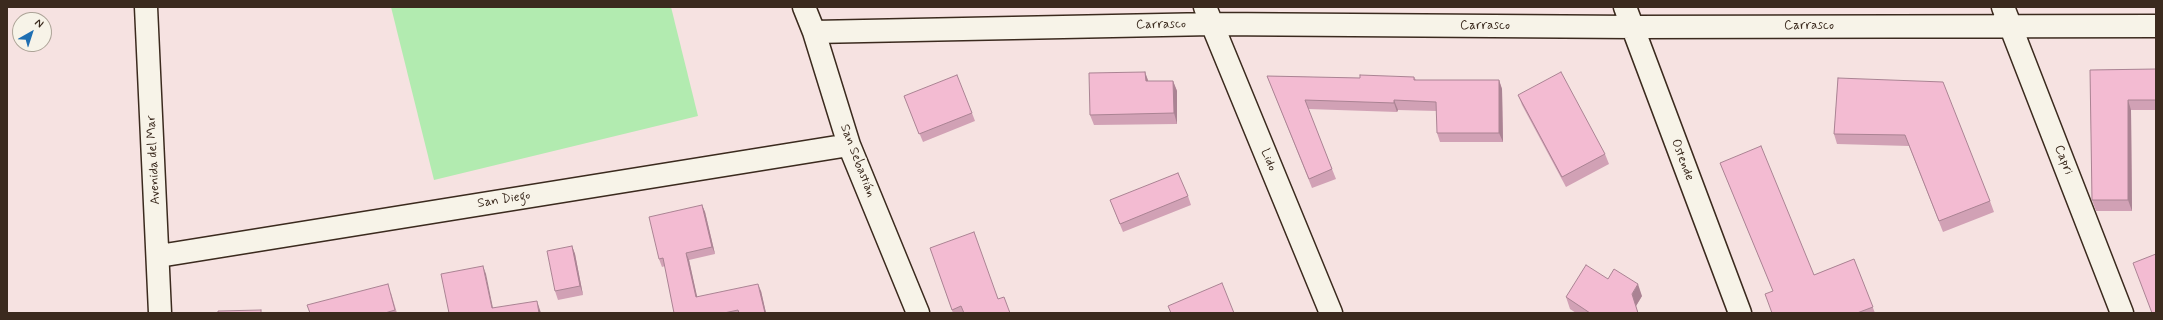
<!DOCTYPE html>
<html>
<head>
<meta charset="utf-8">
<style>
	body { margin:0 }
	#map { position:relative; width:2163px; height:320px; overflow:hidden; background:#f6e2e1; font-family:Mynerve,sans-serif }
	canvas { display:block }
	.frame { position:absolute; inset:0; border:8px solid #3b2a1e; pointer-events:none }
	.north { position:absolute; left:12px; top:12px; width:40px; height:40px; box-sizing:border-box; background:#f7f3e8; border:1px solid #aca397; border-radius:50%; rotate:39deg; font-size:11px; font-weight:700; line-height:16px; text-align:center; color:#3b2a1e }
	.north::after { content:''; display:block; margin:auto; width:14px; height:18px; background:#1f6fb2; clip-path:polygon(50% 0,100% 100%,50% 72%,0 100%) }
</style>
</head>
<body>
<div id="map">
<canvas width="2163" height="320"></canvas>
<div class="frame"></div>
<div class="north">N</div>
</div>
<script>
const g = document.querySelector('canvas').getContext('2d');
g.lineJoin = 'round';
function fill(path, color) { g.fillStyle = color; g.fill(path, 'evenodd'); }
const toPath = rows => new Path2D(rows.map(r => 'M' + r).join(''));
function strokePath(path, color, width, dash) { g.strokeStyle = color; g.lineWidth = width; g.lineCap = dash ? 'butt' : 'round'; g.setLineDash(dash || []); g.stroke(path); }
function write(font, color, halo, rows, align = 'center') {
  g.font = font + ' Mynerve,sans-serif'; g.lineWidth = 3.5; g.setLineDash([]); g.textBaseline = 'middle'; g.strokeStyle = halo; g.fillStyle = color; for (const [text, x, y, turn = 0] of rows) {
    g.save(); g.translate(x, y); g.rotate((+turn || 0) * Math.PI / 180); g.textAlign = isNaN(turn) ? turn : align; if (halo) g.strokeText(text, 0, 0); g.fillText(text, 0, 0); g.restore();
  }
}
fill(toPath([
	[391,7,671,7,698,116,434,180]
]), '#b2ebb0');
const minor = toPath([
	[146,7,160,313],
	[804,7,814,32,849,145,918,313],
	[1205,7,1331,313],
	[1625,7,1740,313],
	[2003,7,2122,313],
	[814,32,1212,24,1633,27,2156,26],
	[159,256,849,145]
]);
strokePath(minor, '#3b2a1e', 25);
strokePath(minor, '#f7f3e8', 22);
fill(toPath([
	[2156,69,2156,110,2131,110,2132,211,2096,211,2092,200,2090,70],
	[1145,72,1148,81,1173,81,1177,91,1177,124,1094,125,1090,115],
	[1267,76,1360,78,1414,77,1416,80,1499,80,1502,89,1503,142,1440,142,1437,133,1437,111,1398,110,1397,112,1308,109,1336,179,1312,188],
	[1838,78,1990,201,1994,212,1943,232,1909,146,1837,144,1834,134],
	[1518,95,1605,154,1609,164,1566,187,1522,105],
	[904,96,972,113,975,121,923,142],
	[1720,163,1814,275,1854,259,1875,313,1772,313,1773,291],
	[1188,196,1191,205,1123,232,1110,200],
	[702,205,705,212,715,254,689,260,697,297,761,291,766,313,674,313,665,266,662,267,659,259],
	[572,246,575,254,583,295,558,300,555,291],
	[930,248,998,299,1010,313,953,313],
	[391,293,397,313,310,313],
	[1642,296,1636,306,1638,313,1576,313,1570,309,1566,297]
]), '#d1a1b5');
fill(toPath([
	[1145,72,1149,83,1146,81],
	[1499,80,1502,89,1503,142,1499,133],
	[1173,81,1177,91,1177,124,1174,113],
	[1394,100,1398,110,1397,112,1394,103],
	[2128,100,2131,110,2132,211,2128,200],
	[702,205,705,212,715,254,712,247],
	[572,246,575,254,583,295,580,286],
	[686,253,689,260,699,305,696,297],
	[483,266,486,274,494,313,492,308],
	[758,284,761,291,766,313,765,313],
	[1638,284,1642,296,1636,306,1632,294],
	[537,301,541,313,539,313]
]), '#aa8393');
const building = toPath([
	[2156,69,2156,100,2128,100,2128,200,2092,200,2090,70,2156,69],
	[1145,72,1146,81,1173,81,1174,113,1090,115,1089,73,1145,72],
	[1561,72,1605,154,1562,177,1518,95,1561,72],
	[957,75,972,113,919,134,904,96,957,75],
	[1360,75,1414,77,1414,80,1499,80,1499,133,1437,133,1436,102,1394,100,1394,103,1305,100,1332,169,1309,179,1267,76,1360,78,1360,75],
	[1838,78,1943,82,1990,201,1939,221,1905,135,1834,134,1838,78],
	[1761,146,1814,275,1854,259,1873,307,1857,313,1772,313,1765,294,1773,291,1720,163,1761,146],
	[1178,173,1188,196,1120,224,1110,200,1178,173],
	[702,205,712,247,686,253,696,297,758,284,765,313,739,313,738,310,724,313,674,313,663,258,659,259,649,217,702,205],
	[974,232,998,299,1004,297,1010,313,964,313,961,306,952,310,930,248,974,232],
	[572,246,580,286,555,291,547,251,572,246],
	[2156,254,2156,313,2152,313,2133,263,2156,254],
	[1586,265,1608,279,1614,269,1638,284,1632,294,1638,313,1590,313,1566,297,1586,265],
	[483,266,492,308,537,301,539,313,449,313,441,274,483,266],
	[1222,283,1234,313,1171,313,1168,306,1222,283],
	[388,284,395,310,385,313,310,313,307,305,388,284],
	[261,310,261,313,218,313,218,311,261,310]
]);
fill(building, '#f3bbd2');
strokePath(building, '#aa8393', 1);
write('13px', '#3b2a1e', '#f7f3e8', [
	["Carrasco",1161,25,-1],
	["Carrasco",1485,26],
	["Carrasco",1809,26],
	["Avenida del Mar",154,160,-93],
	["Lido",1268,160,68],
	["Ostende",1682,160,69],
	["Capri",2063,160,69],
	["San Sebastián",857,161,69],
	["San Diego",504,200,-9]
]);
</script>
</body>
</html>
